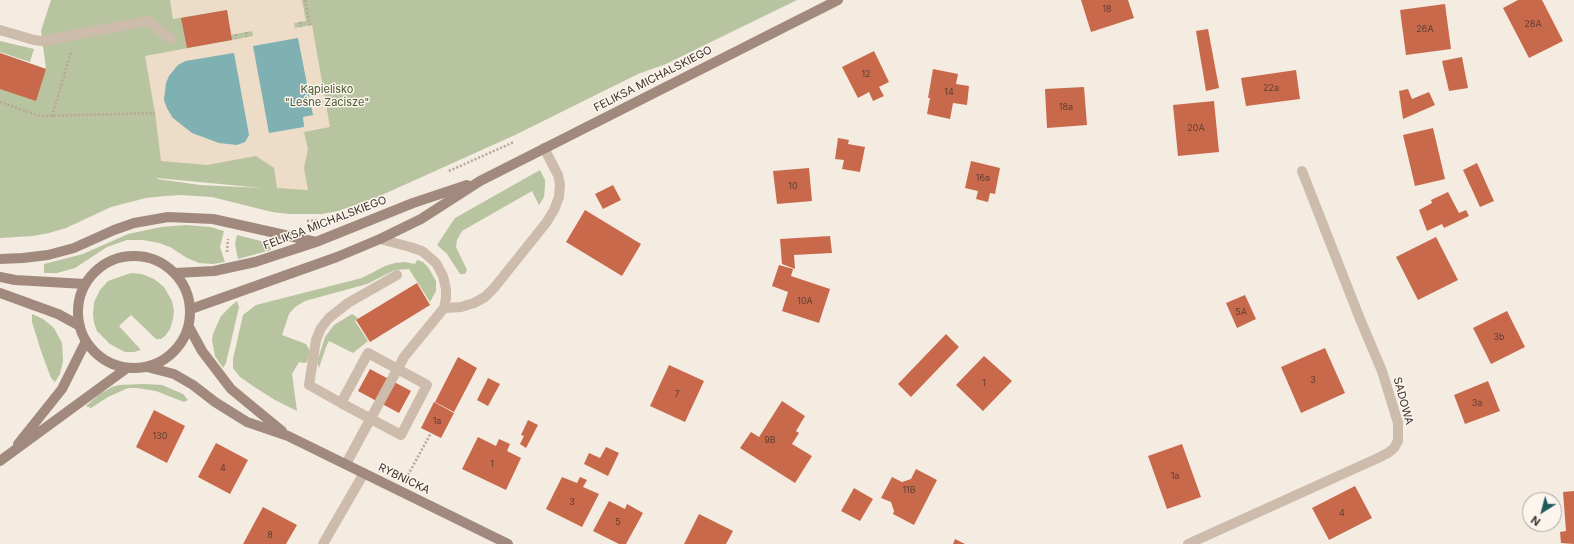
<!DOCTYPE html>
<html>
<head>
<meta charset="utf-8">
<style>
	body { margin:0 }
	#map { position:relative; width:1574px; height:544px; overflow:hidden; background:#f4ebe1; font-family:Inter,sans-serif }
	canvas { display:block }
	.north { position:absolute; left:1522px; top:492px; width:40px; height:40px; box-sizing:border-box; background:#fbf5ee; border:1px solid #aea6a0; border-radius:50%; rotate:216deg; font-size:11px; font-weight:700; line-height:16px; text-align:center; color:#3b302b }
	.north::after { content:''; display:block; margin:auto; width:14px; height:18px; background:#1f5a5e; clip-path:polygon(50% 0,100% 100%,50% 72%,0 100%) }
</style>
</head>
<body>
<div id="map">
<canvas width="1574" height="544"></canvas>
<div class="north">N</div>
</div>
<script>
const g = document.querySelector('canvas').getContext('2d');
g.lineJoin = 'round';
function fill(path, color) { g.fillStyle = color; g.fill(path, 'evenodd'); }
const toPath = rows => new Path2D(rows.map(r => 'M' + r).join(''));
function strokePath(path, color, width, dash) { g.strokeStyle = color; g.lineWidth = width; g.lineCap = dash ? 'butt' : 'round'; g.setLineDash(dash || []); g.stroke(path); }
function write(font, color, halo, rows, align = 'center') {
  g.font = font + ' Inter,sans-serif'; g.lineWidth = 3; g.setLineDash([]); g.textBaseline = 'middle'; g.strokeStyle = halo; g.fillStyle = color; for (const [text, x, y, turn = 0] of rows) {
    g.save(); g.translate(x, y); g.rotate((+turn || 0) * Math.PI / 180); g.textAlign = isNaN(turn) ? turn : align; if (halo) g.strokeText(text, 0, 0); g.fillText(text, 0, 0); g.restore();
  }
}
fill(toPath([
	[51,0,797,0,666,64,638,74,515,135,373,199,338,211,322,214,289,214,272,212,212,197,180,195,165,196,146,198,111,207,66,228,49,233,33,236,0,238,0,53,46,69,41,31],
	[157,179,157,178,262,188,200,185],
	[0,41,34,49,30,62,0,52],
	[540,170,545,180,545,186,544,197,539,205,532,191,462,231,457,240,456,247,467,270,465,274,460,274,447,254,437,245,455,218],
	[186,225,210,227,224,231,220,247,225,262,213,264,199,263,187,258,170,247,159,243,143,240,127,240,107,247,75,268,57,273,44,273,44,264,83,254,128,234,161,227],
	[237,235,269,243,271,250,238,259,235,244],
	[417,260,423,262,428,267,436,281,436,291,430,302,409,269,395,270,367,284,305,301,295,307,289,314,282,335,306,344,310,351,307,362,304,363,299,362,292,374,297,411,275,400,256,388,240,377,233,368,233,359,243,315,256,305,362,278,385,266,395,263,405,262,415,264],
	[131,273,142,274,154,279,164,287,172,301,174,311,173,319,170,329,165,336,161,339,156,339,131,315,119,326,141,350,134,352,125,352,110,344,97,331,94,323,93,315,94,302,100,290,108,281],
	[237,301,239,307,226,363,223,368,215,356,212,341,213,334,221,316,232,305],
	[32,314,43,319,54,328,62,343,63,361,60,374,55,382,51,378,41,351,32,322],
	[352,314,358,318,355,321,368,341,353,353,329,341,326,347,319,368,317,362,325,337,334,325],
	[144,384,162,385,183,394,188,400,184,402,156,391,137,388,128,388,108,397,91,408,86,406,100,394,112,387,119,385]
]), '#b8c4a0');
fill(toPath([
	[170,0,302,0,306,21,294,23,295,28,312,25,330,127,304,132,308,149,304,168,308,190,277,188,274,168,256,156,207,165,161,161,155,113,145,56,253,36,252,31,231,35,227,10,173,19],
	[253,46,302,117,304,127],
	[234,53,173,118,167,108,164,100,169,76,178,65,186,61]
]), '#ecdcc8');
fill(toPath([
	[298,38,313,115,303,117,304,127,269,133,253,46],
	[234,53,249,135,245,142,237,145,219,143,192,133,173,118,167,108,164,100,166,83,169,76,178,65,186,61]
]), '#7fb0b2');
fill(toPath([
	[1081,0,1128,0,1134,18,1091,32],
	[1518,0,1542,0,1563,41,1529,58,1503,8],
	[1445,4,1451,49,1406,55,1400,10],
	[227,10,232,40,187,48,181,18],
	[1208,29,1219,88,1206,91,1196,31],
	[874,51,889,82,879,87,884,96,873,101,869,92,858,98,842,67],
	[0,53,46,69,36,101,0,89],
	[1462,57,1468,88,1449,91,1442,61],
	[933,69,958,74,956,84,969,86,967,105,953,103,950,119,927,114,930,98,928,98],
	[1296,70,1300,99,1246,106,1241,78],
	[1084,87,1087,125,1047,128,1045,89],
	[1408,89,1412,99,1429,92,1435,105,1403,119,1399,91],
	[1214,101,1219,152,1178,156,1173,105],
	[1433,128,1445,179,1415,186,1403,135],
	[838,138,849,140,848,144,865,147,860,172,842,169,844,160,835,159],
	[971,161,1000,168,995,194,990,193,988,202,976,199,978,191,965,188],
	[1477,163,1494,201,1480,207,1463,170],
	[809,168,812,201,777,204,773,171],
	[613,185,621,200,603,209,595,194],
	[1448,192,1459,213,1466,210,1469,216,1444,228,1442,224,1427,231,1419,210,1432,203,1431,200],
	[585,210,641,244,622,276,566,242],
	[830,236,832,253,794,255,795,269,782,264,780,239],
	[1436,237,1458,280,1418,300,1396,257],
	[779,265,793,269,791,276,830,289,819,323,782,311,788,292,772,286],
	[417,283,430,305,370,342,356,320],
	[1245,295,1256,319,1237,328,1226,303],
	[1507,311,1525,347,1491,364,1473,328],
	[946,334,959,347,911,397,898,384],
	[1325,348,1345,393,1301,413,1281,367],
	[984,356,1012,381,983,411,956,385],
	[458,357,477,368,454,412,435,402],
	[669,365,704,381,685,422,650,406],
	[370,369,411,391,399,413,358,391],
	[488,378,500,384,488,406,477,400],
	[1488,381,1500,411,1465,424,1454,395],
	[782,401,805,416,796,431,799,433,792,444,812,456,795,483,740,448,751,432,759,437],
	[434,402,454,413,441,438,421,428],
	[154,410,185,426,167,463,136,447],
	[528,420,538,425,526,448,520,444,524,436,521,435],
	[478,437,496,446,499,439,510,444,507,451,521,458,506,490,462,469],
	[216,443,248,460,230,494,198,477],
	[1182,444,1201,497,1167,509,1148,456],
	[606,447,619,453,608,476,584,464,589,453,600,458],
	[916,469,937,480,914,525,893,514,894,511,891,502,881,498,892,477,902,482,911,479],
	[562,477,577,483,580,477,587,480,583,487,599,494,582,527,546,509],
	[1355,486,1372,518,1329,540,1312,508],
	[854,488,873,499,860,521,841,511],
	[1574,491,1574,544,1561,543,1560,532,1566,531,1563,492],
	[609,501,625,509,627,504,643,513,626,544,619,544,593,531],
	[263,507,297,525,286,544,243,544],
	[699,514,733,531,726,544,684,544],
	[955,539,965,544,953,544]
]), '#c8694b');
strokePath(toPath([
	[305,0,310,26],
	[300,22,301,27],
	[246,32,247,37],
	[236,34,236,39],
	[0,102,40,116,155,113],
	[52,116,71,52],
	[449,171,514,142],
	[307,221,322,220],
	[227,252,228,239],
	[408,475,431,433]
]), '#b9a596', 2.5, [2, 2]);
strokePath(toPath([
	[0,30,34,40,42,41,148,21,171,39],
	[444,308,461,307,474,303,485,297,494,288,546,223,554,210,559,197,560,184,558,175,544,148],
	[341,403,368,353,427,385,401,435,341,403,309,385,316,340,321,328,329,318,348,303,397,275],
	[346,464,404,357,444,308,446,298,446,289,443,276,436,263,428,256,422,251,410,247,380,239],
	[323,544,364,473]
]), '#cdbbac', 10);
strokePath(toPath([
	[1188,544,1378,458,1388,453,1394,448,1398,441,1398,423,1382,371,1360,319,1302,171]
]), '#cdbbac', 10);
strokePath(toPath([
	'78 312a56 56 0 1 1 112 0a56 56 0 1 1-112 0Z',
	[0,259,23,258,48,255,74,248,114,230,134,223,168,217,213,219,316,242],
	[175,273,214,271,255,262,316,242,413,203,467,185],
	[0,277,15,280,85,284],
	[0,293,58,314,80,326],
	[191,309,337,257,380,239,421,219,480,181,838,0],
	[189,327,202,351,231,389,282,431],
	[147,367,174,374,193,385,215,402,247,422,288,436,508,544],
	[18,444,62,389,86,341],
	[0,461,127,368]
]), '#a18a7d', 10);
write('9px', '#5e3e33', null, [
	["18",1107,9],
	["28A",1533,24],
	["26A",1425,29],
	["12",866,74],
	["22a",1271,88],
	["14",949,92],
	["18a",1066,107],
	["20A",1196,128],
	["16a",983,178],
	["10",793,186],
	["10A",805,301],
	["5A",1241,312],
	["3b",1499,337],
	["3",1313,380],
	["1",984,383],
	["7",677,394],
	["3a",1477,403],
	["1a",437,421],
	["130",160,436],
	["9B",770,440],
	["1",492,464],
	["4",223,468],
	["1a",1175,476],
	["11B",909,490],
	["3",572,502],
	["4",1342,513],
	["5",618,522],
	["8",270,535]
]);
write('11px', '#3b302b', '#fbf5ee', [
	["FELIKSA MICHALSKIEGO",653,79,-27],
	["FELIKSA MICHALSKIEGO",325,223,-21],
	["SADOWA",1403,401,75],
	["RYBNICKA",404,479,26]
]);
write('11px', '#4a5a2e', '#fbf5ee', [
	["Kąpielisko",327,90],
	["\"Leśne Zacisze\"",327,103]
]);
</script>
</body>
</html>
